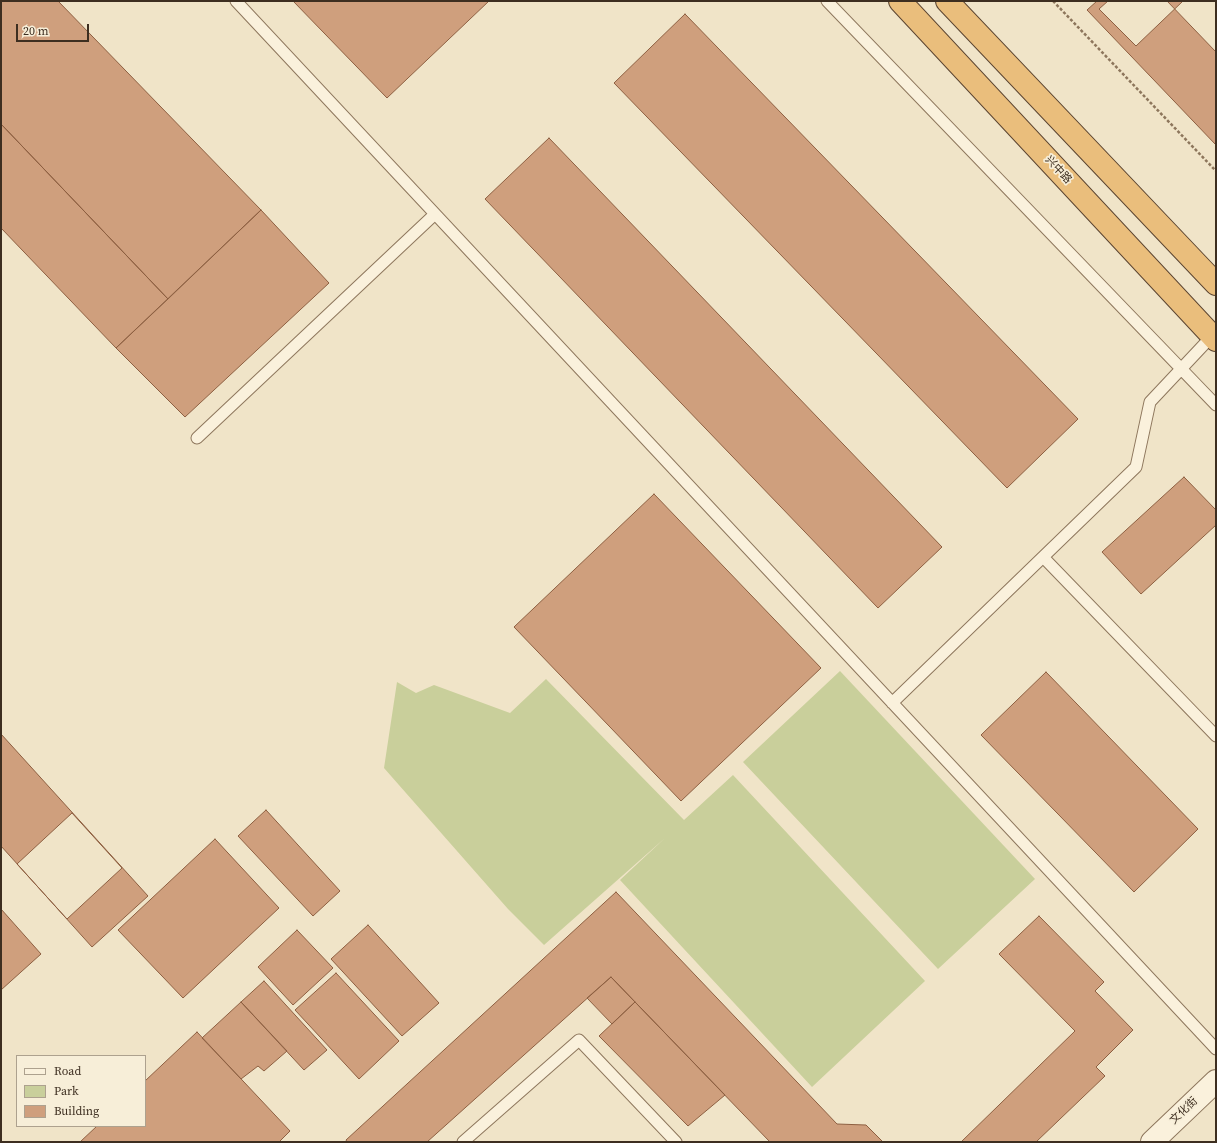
<!DOCTYPE html>
<html>
<head>
<meta charset="utf-8">
<style>
	body { margin:0 }
	#map { position:relative; width:1217px; height:1143px; overflow:hidden; background:#f0e4c8; font-family:"Source Serif 4",serif }
	canvas { display:block }
	.frame { position:absolute; inset:0; border:2px solid #3d2e20; pointer-events:none }
	.legend { position:absolute; left:16px; top:1055px; width:130px; height:72px; box-sizing:border-box; background:#f7eed8; border:1px solid #ada18e; margin:0; padding:5px 7px; list-style:none; font-size:12px; color:#3d2e20 }
	.legend li { display:flex; align-items:center; gap:8px; height:20px }
	.legend b { width:20px; border:1px solid #ada18e }
	.scale { position:absolute; left:16px; top:24px; width:73px; height:18px; box-sizing:border-box; border:2px solid #3d2e20; border-top:0; padding-left:5px; font-size:12px; line-height:14px; white-space:nowrap; color:#3d2e20; -webkit-text-stroke:3px #f7eed8; paint-order:stroke }
</style>
</head>
<body>
<div id="map">
<canvas width="1217" height="1143"></canvas>
<div class="frame"></div>
<ul class="legend">
<li><b style="height:5px;background:#faf1dc"></b>Road</li>
<li><b style="height:11px;background:#c9cf9b"></b>Park</li>
<li><b style="height:11px;background:#cf9f7d"></b>Building</li>
</ul>
<div class="scale">20 m</div>
</div>
<script>
const g = document.querySelector('canvas').getContext('2d');
g.lineJoin = 'round';
function fill(path, color) { g.fillStyle = color; g.fill(path, 'evenodd'); }
const toPath = rows => new Path2D(rows.map(r => 'M' + r).join(''));
function strokePath(path, color, width, dash) { g.strokeStyle = color; g.lineWidth = width; g.lineCap = dash ? 'butt' : 'round'; g.setLineDash(dash || []); g.stroke(path); }
function write(font, color, halo, rows, align = 'center') {
  g.font = font + ' "Source Serif 4","Noto Sans SC",serif'; g.lineWidth = 3.5; g.setLineDash([]); g.textBaseline = 'middle'; g.strokeStyle = halo; g.fillStyle = color; for (const [text, x, y, turn = 0] of rows) {
    g.save(); g.translate(x, y); g.rotate((+turn || 0) * Math.PI / 180); g.textAlign = isNaN(turn) ? turn : align; if (halo) g.strokeText(text, 0, 0); g.fillText(text, 0, 0); g.restore();
  }
}
fill(toPath([
	[840,671,1035,879,938,969,743,762],
	[546,679,684,820,733,775,925,981,812,1087,620,880,665,838,544,945,508,909,384,768,397,682,416,693,434,685,510,713]
]), '#c9cf9b');
const building = toPath([
	[1,1,58,1,261,210,168,299,1,124,1,1],
	[293,1,489,1,387,98,293,1],
	[1097,1,1167,1,1216,52,1216,145,1087,10,1097,1],
	[1108,1,1183,1,1136,46,1099,9,1108,1],
	[685,14,1078,419,1007,488,614,83,685,14],
	[1,124,168,299,116,348,1,228,1,124],
	[549,138,942,547,878,608,485,199,549,138],
	[261,210,329,283,185,417,116,348,261,210],
	[1184,477,1216,510,1216,525,1141,594,1102,552,1184,477],
	[654,494,821,668,681,801,514,627,654,494],
	[1046,672,1198,829,1134,892,981,735,1046,672],
	[1,734,148,896,92,947,1,846,1,734],
	[266,810,340,891,313,916,238,836,266,810],
	[72,813,122,868,67,919,17,864,72,813],
	[215,839,279,908,183,998,118,930,215,839],
	[616,892,837,1124,866,1125,883,1142,770,1142,611,977,427,1142,347,1142,346,1140,616,892],
	[1,909,41,954,1,990,1,909],
	[1039,916,1104,982,1095,991,1133,1030,1096,1067,1105,1076,1036,1142,961,1142,1075,1031,999,954,1039,916],
	[368,925,439,1003,402,1036,331,959,368,925],
	[297,930,333,968,293,1005,258,967,297,930],
	[336,973,399,1041,359,1079,295,1010,336,973],
	[611,977,635,1002,612,1024,587,998,611,977],
	[264,981,327,1050,304,1070,241,1002,264,981],
	[241,1002,287,1051,264,1071,258,1066,241,1079,202,1038,241,1002],
	[635,1002,725,1095,688,1126,599,1036,635,1002],
	[197,1032,290,1131,279,1142,80,1142,97,1126,145,1126,145,1081,197,1032]
]);
fill(building, '#cf9f7d');
strokePath(building, '#8d5f41', 1);
const service = toPath([
	[236,1,1216,1049],
	[827,1,1216,405],
	[197,438,435,214],
	[1043,557,1216,736],
	[892,703,1136,467,1150,402,1212,336],
	[463,1142,579,1040,676,1142]
]);
const tertiary = toPath([
	[1152,1142,1216,1081]
]);
const trunk = toPath([
	[900,1,1216,340],
	[947,1,1216,284]
]);
strokePath(service, '#8d765c', 13);
strokePath(tertiary, '#8d765c', 24);
strokePath(trunk, '#5b4430', 24);
strokePath(toPath([
	[1053,1,1216,171]
]), '#8d765c', 2.5, [3, 2]);
strokePath(service, '#faf1dc', 11);
strokePath(tertiary, '#faf1dc', 22);
strokePath(trunk, '#eabe7c', 22);
write('11px', '#3d2e20', '#f7eed8', [
	["兴中路",1058,170,47],
	["文化街",1184,1111,-44]
]);
</script>
</body>
</html>
